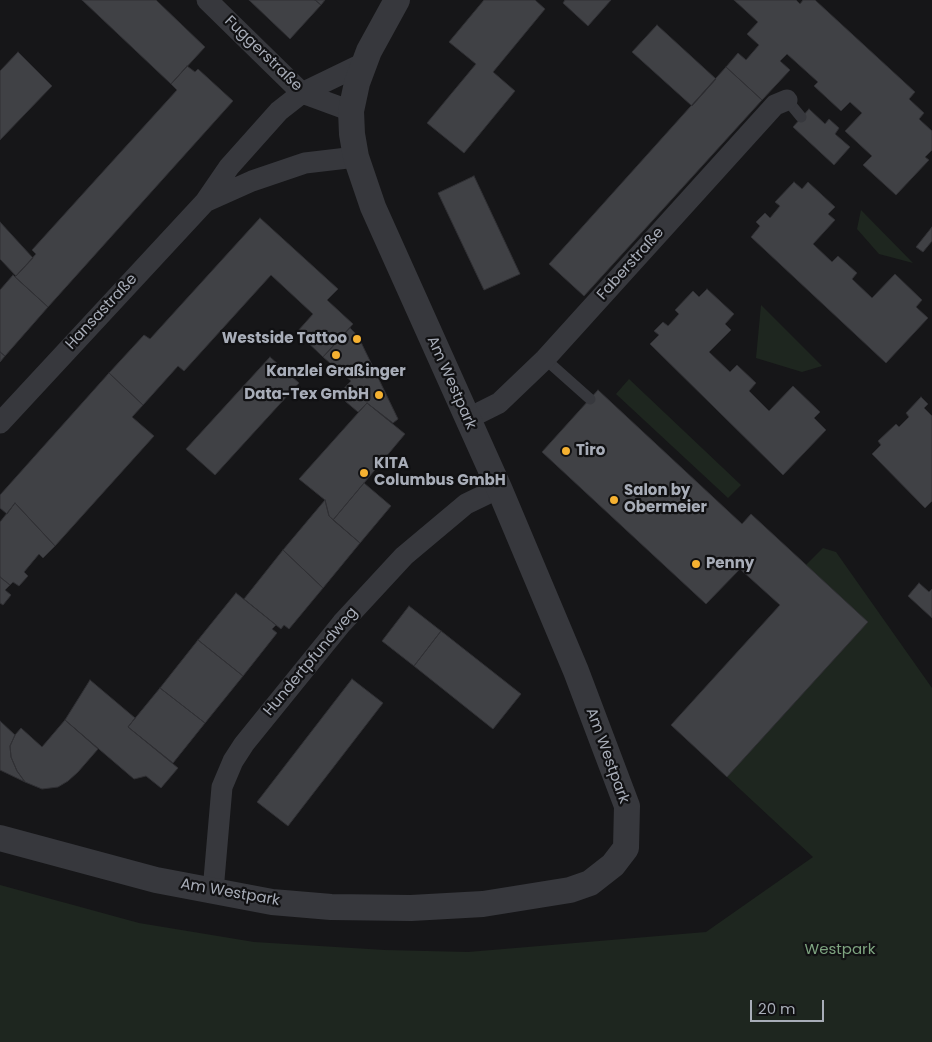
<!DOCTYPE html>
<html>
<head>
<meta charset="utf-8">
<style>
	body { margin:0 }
	#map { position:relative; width:932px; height:1042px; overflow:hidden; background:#161618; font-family:Poppins,sans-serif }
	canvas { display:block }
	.scale { position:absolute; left:750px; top:1000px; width:74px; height:22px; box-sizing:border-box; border:2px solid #a8adb8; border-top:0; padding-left:6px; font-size:15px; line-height:18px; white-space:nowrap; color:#a8adb8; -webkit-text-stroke:4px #111113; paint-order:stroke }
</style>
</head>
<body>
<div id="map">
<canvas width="932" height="1042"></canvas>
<div class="scale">20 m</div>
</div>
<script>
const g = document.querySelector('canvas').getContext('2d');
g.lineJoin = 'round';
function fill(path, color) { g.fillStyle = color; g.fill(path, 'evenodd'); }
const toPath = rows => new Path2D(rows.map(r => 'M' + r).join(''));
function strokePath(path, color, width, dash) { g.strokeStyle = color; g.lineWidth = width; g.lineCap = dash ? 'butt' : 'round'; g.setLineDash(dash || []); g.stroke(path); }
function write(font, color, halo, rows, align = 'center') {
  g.font = font + ' Poppins,sans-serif'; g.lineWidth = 4.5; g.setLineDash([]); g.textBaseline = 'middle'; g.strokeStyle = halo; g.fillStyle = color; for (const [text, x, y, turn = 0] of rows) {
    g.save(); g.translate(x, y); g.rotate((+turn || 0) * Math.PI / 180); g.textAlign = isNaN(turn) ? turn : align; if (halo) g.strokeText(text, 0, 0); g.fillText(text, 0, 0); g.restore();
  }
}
fill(toPath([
	[861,210,913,263,879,254,857,229],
	[761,305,822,366,802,372,756,358],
	[629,379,741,485,728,498,616,394],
	[823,548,836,552,932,688,932,1042,0,1042,0,885,139,923,254,942,385,950,468,952,706,932,813,857,727,777,868,622,806,565]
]), '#1e261f');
const building = toPath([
	[82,0,156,0,205,47,171,84,82,0],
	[249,0,315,0,321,5,290,39,249,0],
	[315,0,325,0,321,5,315,0],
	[484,0,535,0,545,9,493,72,515,91,464,153,427,123,476,64,449,42,484,0],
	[565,0,611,0,588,26,563,3,565,0],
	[734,0,796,0,800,4,803,0,815,0,915,92,909,99,924,113,919,119,932,131,932,150,925,157,929,160,896,195,863,165,872,156,845,131,862,113,850,102,841,111,814,86,818,82,787,54,780,61,790,70,762,100,726,67,738,53,746,60,759,45,747,34,758,22,734,0],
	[657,25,716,79,692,106,632,52,657,25],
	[18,52,52,86,0,140,0,71,18,52],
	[187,66,195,72,198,69,233,101,48,307,15,277,36,254,32,250,177,90,171,84,187,66],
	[726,67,762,100,584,296,549,264,726,67],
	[809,109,825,124,829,119,839,128,835,134,850,147,834,165,793,127,809,109],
	[474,176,520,274,484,290,438,193,474,176],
	[794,182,802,189,808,182,835,207,828,214,835,220,813,244,832,262,838,256,857,273,852,279,872,298,895,274,922,300,916,307,928,318,886,363,751,237,760,226,756,222,765,213,770,218,780,206,775,202,794,182],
	[260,218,338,289,327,300,353,324,323,357,297,332,313,314,271,275,184,371,178,366,143,405,109,373,144,335,150,339,260,218],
	[0,222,33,258,16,276,0,259,0,222],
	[932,227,932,241,923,252,916,247,932,227],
	[13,275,48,307,5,356,0,352,0,290,13,275],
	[707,289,734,314,725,324,731,330,709,352,730,372,737,365,756,383,749,391,769,411,793,386,820,412,814,418,826,430,783,475,650,344,659,335,654,331,663,322,668,326,679,314,675,310,693,291,699,297,707,289],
	[350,328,358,336,398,419,393,423,367,403,358,412,338,395,351,381,323,357,350,328],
	[0,352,5,356,0,362,0,352],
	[270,357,299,383,215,475,186,449,270,357],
	[109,373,143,405,132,417,154,436,55,546,15,503,7,514,0,508,0,495,109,373],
	[598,390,742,524,751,514,868,622,727,777,671,725,780,605,740,569,706,604,542,452,598,390],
	[921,397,928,404,924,408,932,416,932,501,925,508,872,454,881,445,878,441,896,424,899,427,909,417,906,413,921,397],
	[367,403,405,434,333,520,329,516,325,500,299,479,367,403],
	[364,483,391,506,360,543,333,520,364,483],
	[325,500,329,516,360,543,323,588,283,550,325,500],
	[15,503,55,546,43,558,39,554,24,572,28,576,19,586,13,582,10,585,0,577,0,522,15,503],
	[283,550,323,588,289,629,284,625,281,629,244,599,283,550],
	[0,577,10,585,5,590,11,595,3,605,0,603,0,577],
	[919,583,929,592,932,589,932,618,908,596,919,583],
	[236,593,276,625,272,629,277,633,243,676,198,640,236,593],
	[409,606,441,631,414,666,382,641,409,606],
	[441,631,521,694,493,729,414,666,441,631],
	[198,640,243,676,205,723,160,688,198,640],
	[352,679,383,703,288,826,257,802,352,679],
	[90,680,135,718,128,727,178,768,161,788,146,776,134,779,65,720,90,680],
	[160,688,205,723,173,763,128,727,160,688],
	[65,720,98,749,78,772,68,781,58,787,42,789,25,782,17,771,11,757,10,746,15,735,21,728,42,747,65,720],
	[0,721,15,735,10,746,11,757,17,771,25,782,0,770,0,721]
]);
fill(building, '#404145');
strokePath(building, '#303034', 1);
strokePath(toPath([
	[787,100,801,117],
	[545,359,590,399]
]), '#37383d', 11);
strokePath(toPath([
	[207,0,302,93,351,111],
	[205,202,252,181,305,163,356,157],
	[467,419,499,403,545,359,775,105,787,100],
	[0,423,205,202,229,167,279,111,302,93,364,63],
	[213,891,222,787,233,761,244,744,342,623,404,556,466,504,499,488]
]), '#37383d', 21);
strokePath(toPath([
	[0,838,156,880,272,902,331,907,411,908,483,904,570,890,590,883,613,865,626,848,627,806,576,671,499,488,373,207,356,157,352,134,351,111,357,83,369,51,397,0]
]), '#37383d', 26);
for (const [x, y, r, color] of [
	[357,339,5,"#f5b131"],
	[336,355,5,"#f5b131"],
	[379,395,5,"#f5b131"],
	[566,451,5,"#f5b131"],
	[364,473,5,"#f5b131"],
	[614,500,5,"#f5b131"],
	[696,564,5,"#f5b131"]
]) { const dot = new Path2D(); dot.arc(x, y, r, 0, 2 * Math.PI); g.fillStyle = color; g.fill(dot); strokePath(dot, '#111113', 2); }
write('15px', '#a8adb8', '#111113', [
	["Fuggerstraße",263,54,44],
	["Faberstraße",631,264,-48],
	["Hansastraße",102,312,-47],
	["Am Westpark",451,383,66],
	["Hundertpfundweg",311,662,-50],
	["Am Westpark",607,756,70],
	["Am Westpark",230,893,10]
]);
write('bold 15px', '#a8adb8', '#111113', [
	["Westside Tattoo",347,339,"right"],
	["Kanzlei Graßinger",336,372,"center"],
	["Data-Tex GmbH",369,395,"right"],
	["Tiro",576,451],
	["KITA",374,464],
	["Columbus GmbH",374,481],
	["Salon by",624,491],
	["Obermeier",624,508],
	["Penny",706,564]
], 'left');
write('15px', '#7ea480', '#111113', [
	["Westpark",840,950]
]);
</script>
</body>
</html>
